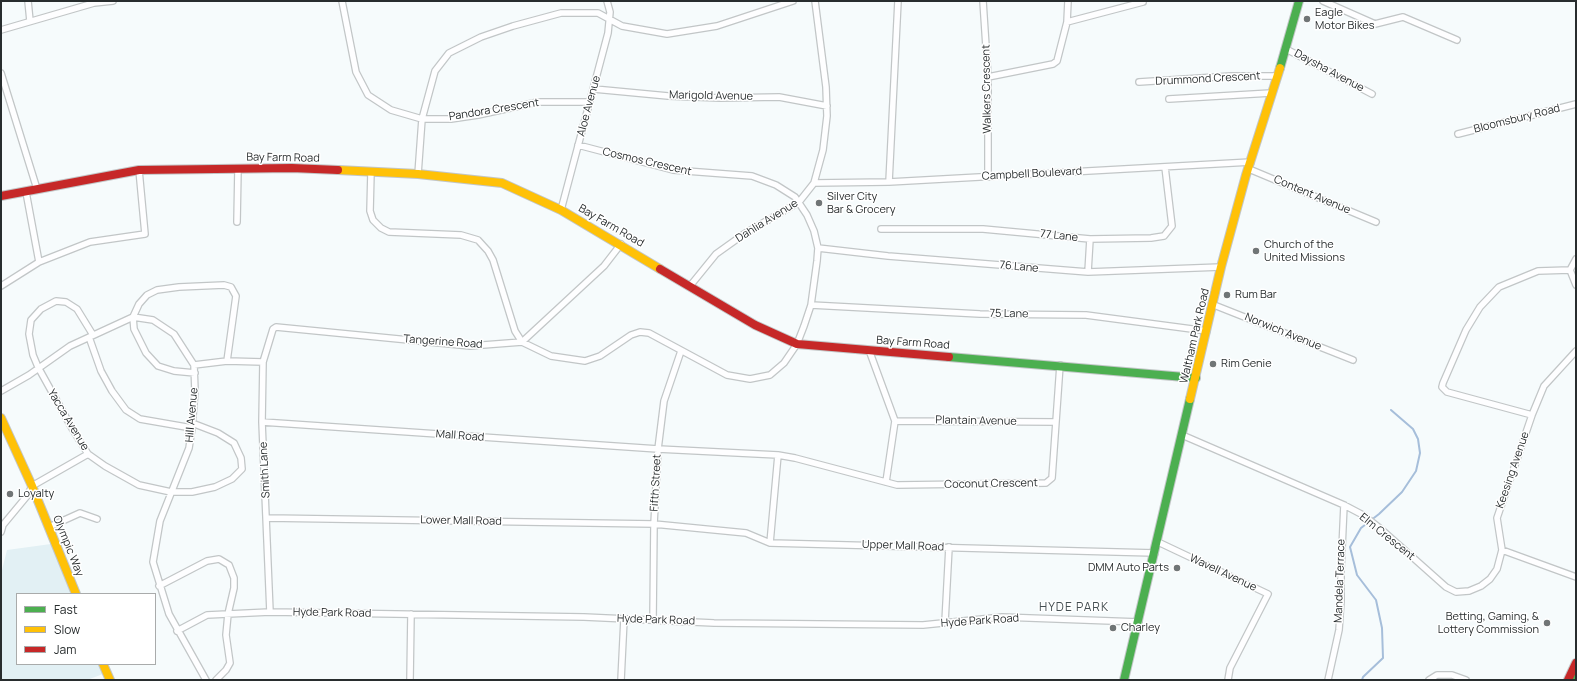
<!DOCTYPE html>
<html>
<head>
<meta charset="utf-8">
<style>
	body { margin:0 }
	#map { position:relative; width:1577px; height:681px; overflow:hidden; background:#f6fbfc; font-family:Manrope,sans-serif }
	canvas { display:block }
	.frame { position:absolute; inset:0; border:2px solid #282d2e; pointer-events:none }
	.legend { position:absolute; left:16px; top:593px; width:140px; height:72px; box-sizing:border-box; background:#fff; border:1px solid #a9abab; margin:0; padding:5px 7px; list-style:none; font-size:12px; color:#282d2e }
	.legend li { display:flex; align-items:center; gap:8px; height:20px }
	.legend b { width:20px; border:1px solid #a9abab }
</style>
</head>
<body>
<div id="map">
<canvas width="1577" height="681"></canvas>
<div class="frame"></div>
<ul class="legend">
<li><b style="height:5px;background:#4caf50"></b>Fast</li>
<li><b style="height:5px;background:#ffc107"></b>Slow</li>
<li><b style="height:5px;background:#c62828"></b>Jam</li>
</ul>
</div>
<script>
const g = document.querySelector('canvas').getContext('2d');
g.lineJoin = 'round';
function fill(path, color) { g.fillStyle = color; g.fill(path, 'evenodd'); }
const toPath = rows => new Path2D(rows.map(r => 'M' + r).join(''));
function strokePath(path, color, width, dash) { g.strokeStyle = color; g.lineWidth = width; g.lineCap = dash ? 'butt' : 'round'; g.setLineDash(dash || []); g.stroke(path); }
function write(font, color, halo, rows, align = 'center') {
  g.font = font + ' Manrope,sans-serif'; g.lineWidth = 3; g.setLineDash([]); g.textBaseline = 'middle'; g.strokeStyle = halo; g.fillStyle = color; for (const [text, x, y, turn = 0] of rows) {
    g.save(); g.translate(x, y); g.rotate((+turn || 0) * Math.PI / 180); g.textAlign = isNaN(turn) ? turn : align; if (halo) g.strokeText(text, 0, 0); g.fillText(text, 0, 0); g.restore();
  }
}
fill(toPath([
	[51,544,71,594,17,594,17,664,99,664,103,674,87,680,1,680,1,574,7,550]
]), '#e2f0f4');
strokePath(toPath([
	[1362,680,1363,677,1383,658,1382,628,1376,600,1357,575,1350,547,1361,528,1379,514,1402,492,1416,471,1420,453,1418,439,1413,429,1391,410]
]), '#a6beda', 2);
const street = toPath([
	[28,1,30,21],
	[342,1,356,72,368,95,391,110,422,119,418,174],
	[983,1,988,77,988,177],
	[1323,1,1375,24,1403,17,1457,40],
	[1067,22,1143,2],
	[1,30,94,3,113,1],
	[1286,49,1372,94],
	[1,73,37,189],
	[988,77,1053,64,1057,61,1067,22,1068,1],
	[1139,82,1231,76,1277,76],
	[594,89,668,96,720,98,779,97,827,106],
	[1169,99,1271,93],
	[590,102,538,102,478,115,451,119,422,119,435,71,449,53,481,37,513,26,561,13,598,13,622,26,667,34,717,26,793,1],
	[1458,134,1576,104],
	[1249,169,1376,222],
	[371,172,370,211,373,220,381,228,389,232,461,235,478,240,488,251,493,260,515,331,522,342,551,356,585,361,600,356,631,335,640,332,649,333,727,375,750,379,770,375,784,363,797,344,804,326,811,305,817,261,818,248,814,231,807,215,795,197,776,185,752,176,673,170,578,145],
	[889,182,898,1],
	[814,183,889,182,1251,162],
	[26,192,39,262],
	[561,210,608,33,610,12,607,1],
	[237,222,238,169],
	[881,229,983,229,1090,239,1151,238,1164,236,1172,226,1165,167],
	[818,248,888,256,1088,272,1221,267],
	[1570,270,1576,259],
	[1088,272,1090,239],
	[1,286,39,262,90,242,145,234,139,170],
	[690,286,716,254,744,234,799,202,814,183,823,150,827,116,826,87,815,1],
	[811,305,980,314,1086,315,1207,331],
	[1214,305,1353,360],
	[93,335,77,309,66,302,56,301,41,309,31,320,29,334,33,355,38,367,73,430,88,454,105,466,139,485,171,492,192,492,215,487,232,479,242,469,241,458,234,443,218,433,192,423],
	[89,337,101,371,112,391,126,410,140,419,192,428],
	[869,350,895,421,886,482],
	[194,365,227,361,263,362],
	[195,373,174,371,158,366,146,353,134,329,133,317,139,304,147,295,157,290,179,287,224,285,231,287,236,296,227,361],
	[1,391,29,375,70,346,133,317,153,320,174,334,194,365,195,391,192,428,189,448,160,521,153,562,169,614,206,680],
	[1532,415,1447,392,1442,387,1443,383,1466,330,1480,307,1499,287,1538,271,1570,270,1576,285],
	[895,421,1056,422],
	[262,422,658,449,778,455,795,458,897,485,1046,483,1052,478,1060,365],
	[1182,435,1344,505,1363,515,1382,530,1446,587,1456,592,1469,591,1481,586,1490,579,1497,569,1502,550,1497,518,1532,415,1544,386,1576,351],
	[267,518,654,524,746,533,770,543,1155,553],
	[49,527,80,513,97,519],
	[1,532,3,525,27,496,32,486,88,454],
	[1158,542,1268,594,1230,668,1228,680],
	[770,543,778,455],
	[1502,550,1576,577],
	[159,586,207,561,219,559,229,565,234,578,234,588,228,614,226,635,230,663,226,670,216,680],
	[270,612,262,422,263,362,273,329,276,327,470,346,522,342,604,266,621,244],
	[653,619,654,524,658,449,664,401,681,351],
	[945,622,949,547],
	[177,631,207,615,270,612,584,617,714,623,923,625,1002,617,1139,622],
	[410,680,411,614],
	[621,680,624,619],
	[1328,680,1339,630,1341,601,1341,570,1344,505],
	[1429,680,1437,675,1452,675,1466,680]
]);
const fast = toPath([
	[1280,68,1299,1],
	[949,357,1196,378],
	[1124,680,1190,399],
	[1575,680,1576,678]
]);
const slow = toPath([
	[338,170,418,174,502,183,561,210,660,269],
	[1190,399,1221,267,1246,175,1280,68],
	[1,418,32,486,76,594],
	[103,664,110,680]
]);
const jam = toPath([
	[1,196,139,170,292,168,338,170],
	[660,269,755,325,797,344,949,357],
	[1568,680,1576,663]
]);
strokePath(street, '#c2c6c7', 8);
strokePath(fast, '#c2c6c7', 10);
strokePath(slow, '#c2c6c7', 10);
strokePath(jam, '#c2c6c7', 10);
strokePath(street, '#fefeff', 5.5);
strokePath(fast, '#4caf50', 8);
strokePath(slow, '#ffc107', 8);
strokePath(jam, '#c62828', 8);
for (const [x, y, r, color] of [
	[1307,19,4,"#707576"],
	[819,203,4,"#707576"],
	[1256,251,4,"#707576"],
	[1227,295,4,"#707576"],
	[1213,364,4,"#707576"],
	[10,494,4,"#707576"],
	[1177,568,4,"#707576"],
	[1547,623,4,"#707576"],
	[1113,628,4,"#707576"]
]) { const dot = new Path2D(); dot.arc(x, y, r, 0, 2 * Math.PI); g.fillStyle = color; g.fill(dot); strokePath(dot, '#fff', 1.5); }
write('11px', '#282d2e', '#fff', [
	["Eagle",1315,13],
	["Motor Bikes",1315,26],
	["Silver City",827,197],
	["Bar & Grocery",827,210],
	["Church of the",1264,245],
	["United Missions",1264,258],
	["Rum Bar",1235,295],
	["Rim Genie",1221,364],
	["Loyalty",18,494],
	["DMM Auto Parts",1169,568,"right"],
	["Betting, Gaming, &",1539,617,"right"],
	["Lottery Commission",1539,630,"right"],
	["Charley",1121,628]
], 'left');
write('11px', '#282d2e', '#fff', [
	["Daysha Avenue",1329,71,28],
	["Drummond Crescent",1208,79,-3],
	["Walkers Crescent",987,89,-91],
	["Marigold Avenue",711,96,1],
	["Aloe Avenue",589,106,-75],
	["Pandora Crescent",494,110,-9],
	["Bloomsbury Road",1517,119,-14],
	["Bay Farm Road",283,158,1],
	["Cosmos Crescent",647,162,13],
	["Campbell Boulevard",1032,174,-3],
	["Content Avenue",1312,195,23],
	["Dahlia Avenue",767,221,-32],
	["Bay Farm Road",611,226,30],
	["77 Lane",1059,236,6],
	["76 Lane",1019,267,5],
	["75 Lane",1009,314,1],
	["Norwich Avenue",1283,332,22],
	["Waltham Park Road",1195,336,-77],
	["Tangerine Road",443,342,4],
	["Bay Farm Road",913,343,4],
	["Hill Avenue",192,415,-85],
	["Yacca Avenue",68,420,59],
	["Plantain Avenue",976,421,1],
	["Mall Road",460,436,4],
	["Smith Lane",265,470,-93],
	["Keesing Avenue",1513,470,-71],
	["Fifth Street",656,483,-87],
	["Coconut Crescent",991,484,-1],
	["Lower Mall Road",461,521,1],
	["Elm Crescent",1387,537,39],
	["Olympic Way",68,546,68],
	["Upper Mall Road",903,546,2],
	["Wavell Avenue",1223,573,25],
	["Mandela Terrace",1340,581,-88],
	["Hyde Park Road",332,613,1],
	["Hyde Park Road",656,620,2],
	["Hyde Park Road",980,621,-4]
]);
g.letterSpacing = '1px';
write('12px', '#454f52', '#fff', [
	["HYDE PARK",1074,608]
]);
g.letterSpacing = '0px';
</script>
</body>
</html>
